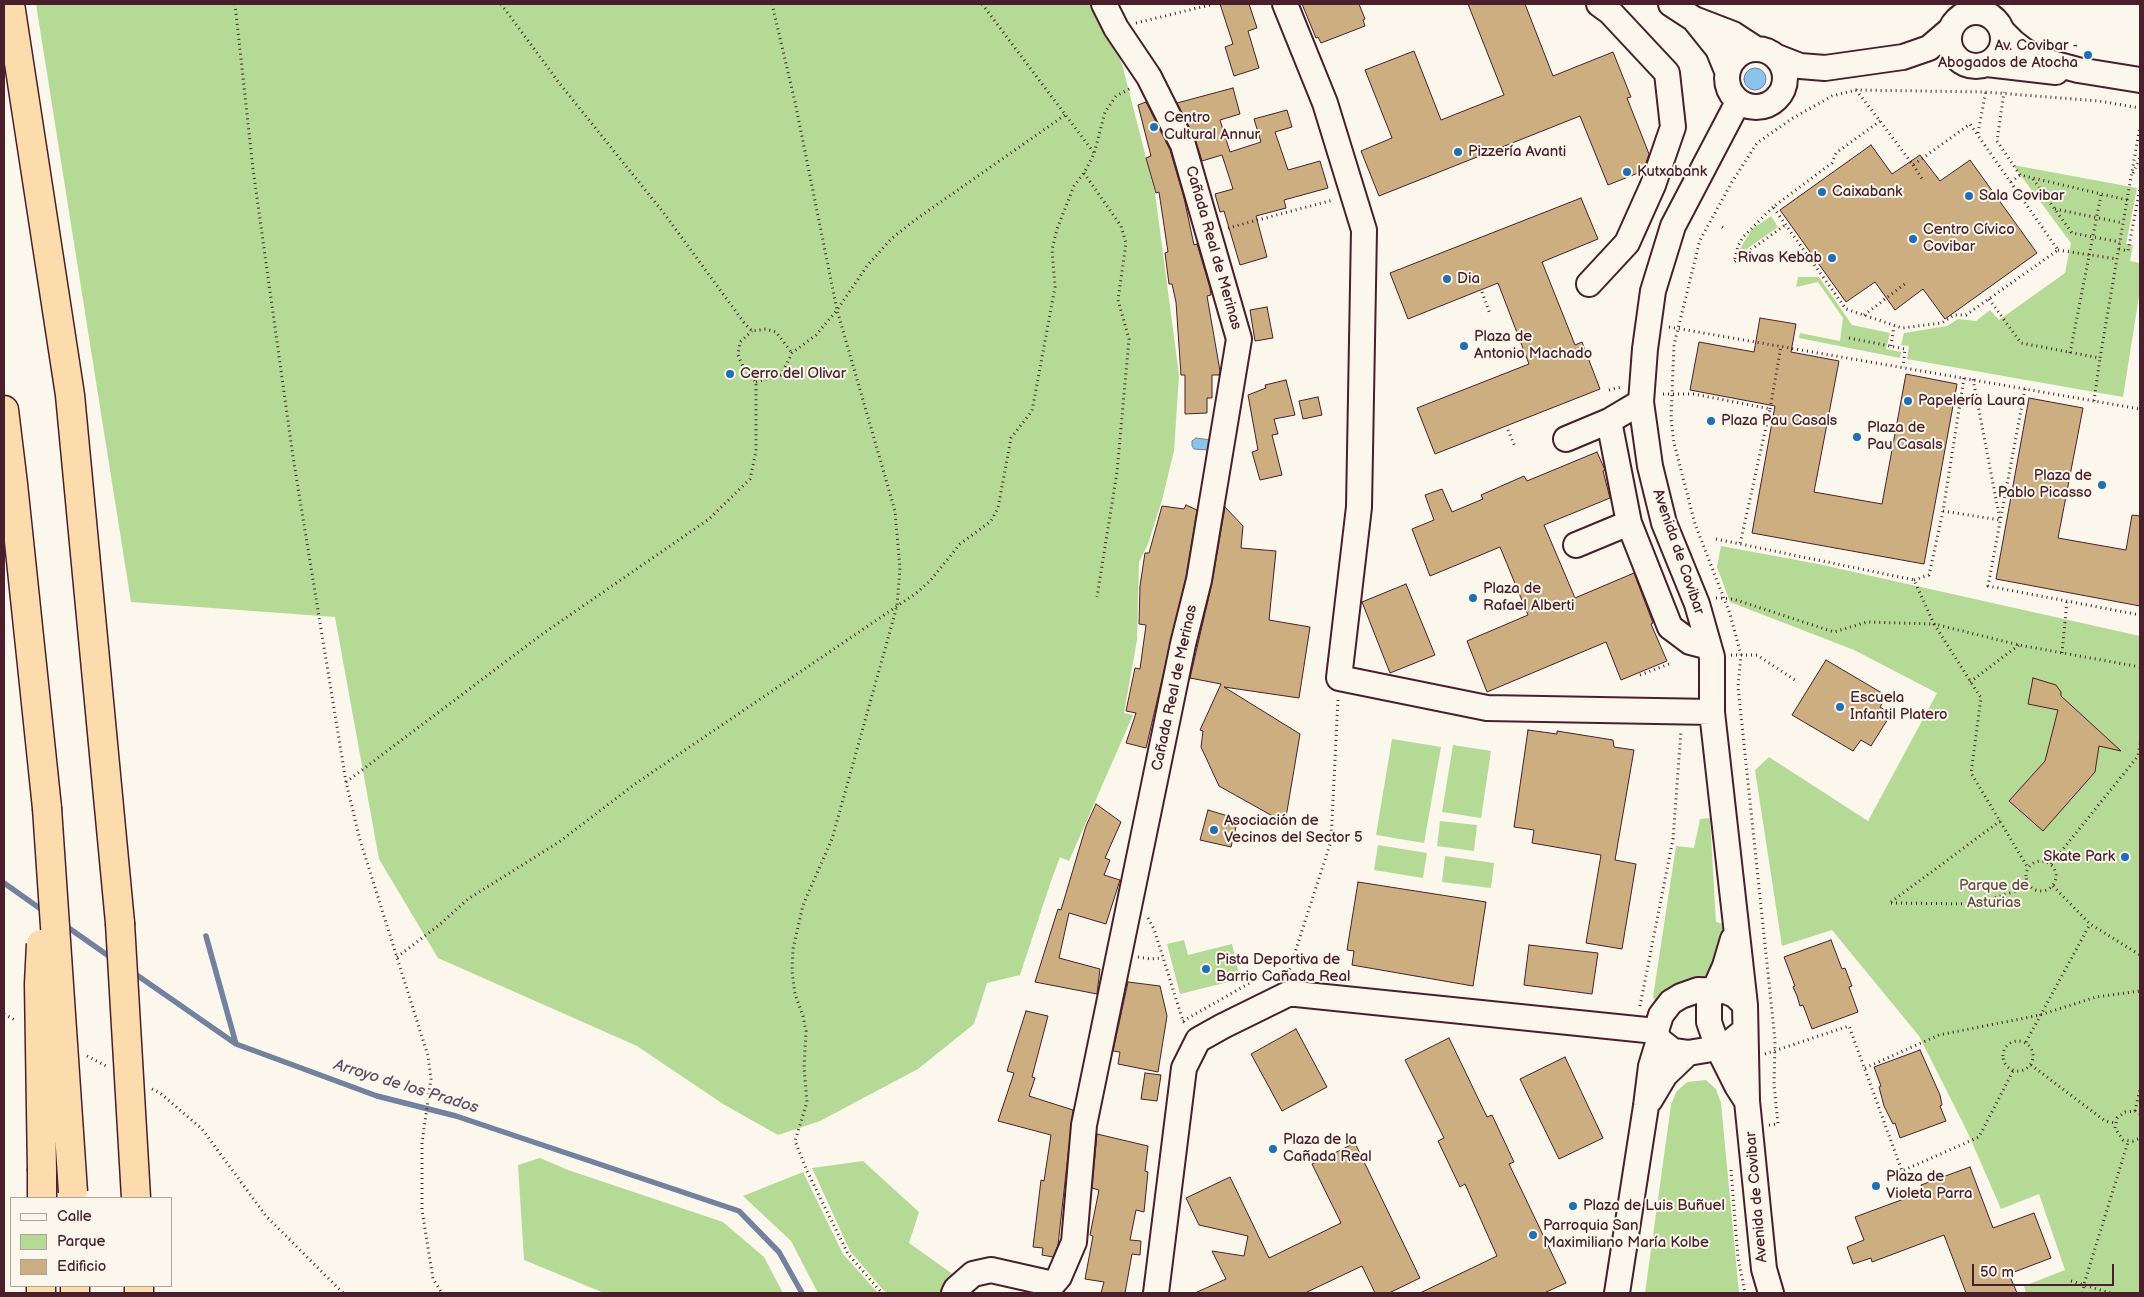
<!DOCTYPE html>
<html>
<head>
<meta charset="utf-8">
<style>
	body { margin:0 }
	#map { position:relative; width:2144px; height:1297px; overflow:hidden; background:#fbf7ec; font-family:"Balsamiq Sans",sans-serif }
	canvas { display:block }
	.frame { position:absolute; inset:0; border:5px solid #4a1f2b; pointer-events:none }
	.legend { position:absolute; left:10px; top:1197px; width:162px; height:90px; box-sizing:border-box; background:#fbf7ec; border:1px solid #b4a19f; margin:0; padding:6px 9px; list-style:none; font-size:15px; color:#4a1f2b }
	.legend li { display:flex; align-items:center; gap:10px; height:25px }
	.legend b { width:25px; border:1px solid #b4a19f }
	.scale { position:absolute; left:1972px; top:1264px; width:142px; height:22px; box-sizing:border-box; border:2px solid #4a1f2b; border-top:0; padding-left:6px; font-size:15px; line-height:18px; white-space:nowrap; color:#4a1f2b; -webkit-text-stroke:4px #fbf7ec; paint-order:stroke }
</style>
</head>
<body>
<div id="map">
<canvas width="2144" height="1297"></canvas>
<div class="frame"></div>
<ul class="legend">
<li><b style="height:6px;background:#fbf7ec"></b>Calle</li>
<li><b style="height:14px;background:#b5da96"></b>Parque</li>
<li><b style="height:14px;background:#cdae81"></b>Edificio</li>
</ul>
<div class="scale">50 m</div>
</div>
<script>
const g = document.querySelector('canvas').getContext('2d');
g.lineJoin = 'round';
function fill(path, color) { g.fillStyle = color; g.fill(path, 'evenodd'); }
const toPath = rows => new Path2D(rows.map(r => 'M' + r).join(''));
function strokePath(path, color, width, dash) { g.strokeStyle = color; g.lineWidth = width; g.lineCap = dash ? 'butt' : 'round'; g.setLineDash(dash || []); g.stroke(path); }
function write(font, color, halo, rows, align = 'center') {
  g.font = font + ' "Balsamiq Sans",sans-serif'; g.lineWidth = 4; g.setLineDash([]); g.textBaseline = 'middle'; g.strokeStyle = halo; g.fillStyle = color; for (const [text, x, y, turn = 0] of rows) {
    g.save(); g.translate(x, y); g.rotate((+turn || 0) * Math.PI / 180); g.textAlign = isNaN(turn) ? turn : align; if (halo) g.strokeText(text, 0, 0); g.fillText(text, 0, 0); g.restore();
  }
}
fill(toPath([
	[36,4,1096,4,1122,64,1155,193,1179,375,1174,451,1162,500,1148,544,1139,562,1137,640,1124,713,1133,715,1069,861,1060,857,1050,884,1020,975,987,983,974,1024,918,1069,820,1121,778,1135,723,1104,637,1046,438,958,379,859,335,617,131,602],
	[2013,165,2137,188,2126,244,2133,245,2130,261,2140,263,2140,290,2123,397,1907,359,1909,346,1901,345,1904,333,1947,326,1958,319,1976,321,1990,310,1999,320,2065,273,2071,243],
	[1771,216,1778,227,1738,255,1741,247,1752,229],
	[1798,277,1819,277,1852,325,1890,333,1886,349,1901,352,1900,358,1799,338,1800,333,1840,341,1843,318,1818,282,1796,287],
	[1721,546,1818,564,2140,636,2140,1293,2026,1293,2024,1286,2065,1270,2039,1194,2001,1209,1967,1131,1919,1036,1832,930,1782,946,1755,770,1769,757,1868,821,1937,693,1854,650,1730,602,1717,567],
	[1392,739,1441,747,1424,843,1376,835],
	[1453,745,1491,751,1481,818,1442,812],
	[1710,818,1716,922,1723,924,1722,953,1714,971,1657,1005,1653,997,1676,846,1694,848,1700,819],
	[1440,821,1477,825,1474,851,1437,846],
	[1378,845,1427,853,1423,878,1374,870],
	[1445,856,1494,863,1491,888,1442,882],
	[1184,940,1188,955,1232,944,1240,979,1180,994,1167,944],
	[1706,1080,1716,1089,1721,1103,1739,1293,1645,1293,1671,1105,1676,1092,1687,1082],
	[540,1158,568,1170,723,1222,764,1257,783,1293,604,1293,524,1260,518,1165],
	[863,1161,919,1212,909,1243,954,1275,946,1293,890,1293,884,1291,850,1251,812,1168],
	[803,1172,843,1254,878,1293,818,1293,791,1241,743,1196]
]), '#b5da96');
const water = toPath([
	'1744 79a11 11 0 1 1 22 0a11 11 0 1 1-22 0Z',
	[1196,438,1211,440,1209,450,1194,449,1192,446,1192,441,1196,438]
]);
fill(water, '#8cc3ea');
strokePath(water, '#72819e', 1);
strokePath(toPath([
	[4,883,45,912],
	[63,924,113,959],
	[206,936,236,1044],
	[131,971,236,1044,377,1096,456,1116,739,1211,779,1252,802,1293]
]), '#72819e', 5.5);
const building = toPath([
	[1220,4,1249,4,1257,28,1248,31,1259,68,1234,76,1225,47,1233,44,1220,4],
	[1302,4,1359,4,1365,19,1363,20,1365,26,1321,43,1318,37,1316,38,1302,4],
	[1468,4,1525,4,1553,76,1613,52,1631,97,1627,98,1649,154,1643,171,1608,185,1580,116,1379,196,1361,151,1392,138,1365,70,1414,51,1441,120,1504,95,1468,4],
	[1233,88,1240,114,1220,120,1230,152,1261,142,1254,119,1287,110,1292,127,1275,132,1288,170,1320,161,1328,188,1284,200,1286,208,1256,216,1267,257,1240,265,1224,211,1220,212,1215,194,1233,189,1222,155,1202,161,1195,139,1177,103,1233,88],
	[1146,102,1170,150,1184,198,1194,245,1197,244,1210,288,1211,295,1207,296,1220,371,1219,375,1212,375,1212,398,1207,398,1207,413,1185,414,1185,375,1181,375,1176,302,1172,284,1169,284,1165,253,1168,252,1159,192,1156,193,1146,158,1151,156,1138,105,1146,102],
	[1871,145,1892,174,1920,155,1940,181,1970,160,2037,253,1945,319,1923,289,1895,310,1875,282,1846,302,1780,210,1871,145],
	[1581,198,1598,239,1542,262,1575,345,1582,342,1600,389,1435,454,1417,408,1529,364,1498,283,1408,319,1390,273,1581,198],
	[1267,307,1273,338,1255,341,1250,310,1267,307],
	[1760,318,1796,324,1791,352,1839,361,1814,492,1882,504,1906,374,1957,384,1924,564,1752,533,1775,406,1690,390,1699,342,1754,352,1760,318],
	[1286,380,1295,415,1274,419,1278,434,1272,435,1282,475,1260,480,1252,452,1258,450,1248,395,1266,388,1265,385,1286,380],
	[1318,397,1322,415,1303,419,1299,401,1318,397],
	[2029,398,2083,408,2058,538,2126,550,2132,515,2140,516,2140,606,1996,579,2029,398],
	[1597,452,1605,470,1603,471,1610,498,1544,525,1575,598,1634,573,1653,623,1651,624,1667,661,1621,680,1606,642,1487,692,1467,641,1528,615,1500,547,1430,576,1412,529,1434,520,1425,495,1442,489,1452,512,1483,499,1481,495,1524,476,1527,481,1597,452],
	[1186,505,1197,510,1186,577,1146,748,1126,743,1136,713,1126,711,1135,668,1140,669,1146,625,1139,624,1140,586,1145,553,1149,553,1162,506,1184,509,1186,505],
	[1225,507,1243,526,1241,548,1276,551,1269,620,1310,627,1299,698,1224,687,1300,734,1285,823,1219,786,1201,747,1203,731,1200,730,1221,684,1190,678,1212,583,1225,507],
	[1406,584,1435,655,1390,673,1362,602,1406,584],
	[1826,660,1887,696,1880,707,1891,714,1871,746,1861,740,1853,751,1792,715,1826,660],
	[2033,678,2056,685,2061,692,2061,696,2121,751,2099,746,2095,772,2043,831,2009,801,2045,761,2058,710,2028,704,2033,678],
	[1528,730,1557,734,1557,731,1613,740,1614,747,1634,750,1615,860,1636,864,1622,949,1586,943,1601,855,1532,843,1534,830,1514,827,1528,730],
	[1096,804,1121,822,1105,858,1110,860,1104,875,1120,880,1106,924,1069,913,1059,958,1100,969,1097,994,1035,982,1058,909,1061,910,1086,826,1096,804],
	[1208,810,1238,819,1231,847,1200,840,1208,810],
	[1358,882,1486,902,1473,986,1352,965,1354,951,1347,950,1358,882],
	[1831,940,1842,969,1845,968,1852,986,1849,987,1858,1012,1812,1029,1803,1005,1800,1006,1797,996,1793,987,1795,986,1784,957,1831,940],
	[1529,945,1598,953,1592,994,1524,985,1529,945],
	[1128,982,1160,986,1167,1016,1158,1072,1118,1064,1120,1052,1113,1051,1128,982],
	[1026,1011,1048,1016,1032,1077,1035,1078,1029,1096,1073,1110,1058,1245,1053,1257,1042,1255,1043,1248,1033,1247,1041,1180,1044,1181,1051,1135,998,1121,1014,1073,1007,1071,1026,1011],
	[1296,1029,1327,1087,1282,1111,1251,1054,1296,1029],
	[1449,1038,1487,1117,1492,1115,1514,1162,1509,1164,1566,1283,1544,1293,1420,1293,1497,1256,1465,1184,1460,1187,1438,1141,1444,1138,1405,1060,1449,1038],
	[1920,1050,1940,1095,1942,1105,1940,1106,1946,1121,1900,1138,1895,1123,1893,1124,1884,1106,1879,1087,1881,1086,1874,1067,1920,1050],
	[1565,1057,1603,1138,1559,1159,1520,1079,1565,1057],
	[1145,1073,1161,1075,1157,1101,1141,1099,1145,1073],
	[1097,1134,1148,1146,1145,1171,1148,1172,1144,1212,1136,1210,1130,1240,1141,1241,1140,1255,1132,1254,1125,1293,1101,1293,1104,1282,1085,1279,1093,1236,1090,1235,1099,1190,1092,1188,1097,1134],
	[1355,1143,1420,1278,1389,1293,1375,1293,1362,1266,1305,1293,1195,1293,1226,1279,1212,1251,1244,1256,1248,1236,1199,1225,1186,1198,1230,1177,1269,1258,1341,1223,1312,1164,1355,1143],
	[1970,1167,1993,1228,2034,1213,2051,1258,2009,1274,2017,1293,1966,1293,1944,1235,1872,1262,1871,1258,1853,1264,1847,1247,1864,1240,1855,1217,1923,1192,1921,1185,1970,1167]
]);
fill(building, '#cdae81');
strokePath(building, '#4a1f2b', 1);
const minor = toPath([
	[1285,4,1325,103,1364,230,1359,507,1339,678,1487,708,1712,712],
	[1671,4,1694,19,1733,34,1756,49],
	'1949 39a27 27 0 1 1 54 0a27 27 0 1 1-54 0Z',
	[1694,19,1718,49,1727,71],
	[2002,31,2013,42,2026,52,2052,63,2078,70,2140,80],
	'1727 78a29 29 0 1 1 58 0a29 29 0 1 1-58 0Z',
	[1777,57,1800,66,1825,68,1903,57,1929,48,1950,30],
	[1987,64,2056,72],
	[1738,102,1673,226,1653,291,1645,349,1641,402,1650,466,1664,523,1697,604,1712,657,1712,712,1745,1005,1747,1101,1764,1269,1771,1293],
	[1589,284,1627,243,1653,185,1673,127,1667,73,1610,12,1599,4],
	[1641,402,1609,421,1629,523,1670,627,1690,642,1709,647],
	[1566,439,1609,421],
	[1576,545,1629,523],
	[1733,939,1725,966,1709,1002,1709,1022,1718,1048,1737,1086,1746,1100],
	[1745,1030,1733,1040,1718,1048,1688,1053,1673,1051,1659,1040,1656,1031,1661,1015,1671,1002,1681,996,1698,990,1725,991,1735,995,1745,1005],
	[1650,1100,1665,1075,1688,1053],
	[954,1293,956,1289,973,1274,991,1270,1053,1284,1059,1277,1074,1242,1084,1125,1183,644,1199,580,1239,339,1183,145,1149,77,1116,28,1104,4],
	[1156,1293,1184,1068,1198,1040,1223,1026,1288,994,1296,994,1656,1031],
	[1617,1293,1646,1106,1651,1066,1659,1040]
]);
const highway = toPath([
	[10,4,70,395,120,923],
	[4,410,13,484,47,808],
	[42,1198,42,1171],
	[75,1286,75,1293],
	[139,1286,139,1293],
	[41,1293,41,1286]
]);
strokePath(minor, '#4a1f2b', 28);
strokePath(highway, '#4a1f2b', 31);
strokePath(toPath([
	[235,4,253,169,293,457,346,782,360,840,428,1056,431,1079,422,1143,422,1210,433,1279,442,1293],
	[501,4,560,84,663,212,745,324,752,331,766,329,776,332,792,353],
	[772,4,795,102,837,310,895,511,900,568,897,606,832,839,803,905,793,949,792,971,795,994,803,1016,806,1031,804,1068,807,1102,795,1141,807,1171,848,1254,882,1293],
	[982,4,1094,153],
	[1136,23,1214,4],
	[1856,90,1880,121,1913,165,1970,124,2058,250,1966,315,1954,315,1942,323,1902,328,1846,309,1773,207,1832,163,1836,153,1880,121],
	[1978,133,1986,90],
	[1913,165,1923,180],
	[1084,173,1121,226,1126,243,1118,300,1129,339,1117,472,1097,597],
	[2133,173,2140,158],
	[2033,179,2072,233,2120,242],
	[2011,182,2020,175],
	[2127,200,2140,126],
	[1773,207,1743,237,1738,246,1734,262,1785,225],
	[2055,209,2123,223],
	[1722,227,1725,229],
	[1228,228,1333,200],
	[2119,249,2128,251,2140,188],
	[2058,250,2117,259],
	[1482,292,1490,314],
	[1989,299,2021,343,2100,358,2127,200,2020,175,1997,141,2004,92],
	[1864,315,1905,284],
	[1669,327,2140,409],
	[1849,338,1905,349,1903,367],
	[1891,346,1894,326],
	[2070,353,2101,195],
	[756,382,781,375,792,353,816,335,837,310,867,266,891,239,915,220,1065,115],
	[2025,389,1988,586,2140,615],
	[1609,390,1621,387],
	[1663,394,1694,394,1770,409,1740,544],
	[2094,401,2100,358],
	[1770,409,1781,346],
	[1508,430,1515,447],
	[1943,511,2000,520,1973,379],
	[1716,539,1914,580,1934,624,2019,645,2140,667],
	[1914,580,1929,575,1943,511,1964,378],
	[1716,598,1733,599,1834,632,1867,622,1934,624,1981,698,1971,773,2028,868],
	[2062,653,2067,601],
	[1731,655,1757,655,1798,682],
	[1640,675,1669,664],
	[1970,682,2019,645],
	[346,782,541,635,709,519,750,479,756,451,756,382,744,369,738,355,740,342,752,331],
	'2026 876a15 15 0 1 1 30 0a15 15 0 1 1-30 0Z',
	[2051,864,2138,756,2140,744],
	[2053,886,2090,924,2140,955],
	[1891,902,2000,821],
	[1891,903,1975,904,2016,891,2028,883],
	[1148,918,1154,929,1183,1021,1186,1025],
	[397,957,438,926,468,899,559,842,635,784,915,594,930,581,960,544,991,521,998,508,1011,438,1032,411,1055,287,1052,250,1057,229,1074,186,1084,173,1094,154,1105,112,1116,96,1131,88],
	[1138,957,1151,959,1163,958],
	[1288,974,1331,841,1338,699],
	[1640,1006,1673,839,1681,731],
	[4,1014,17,1021],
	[1183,1021,1269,972,1279,975],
	'2003 1056a15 15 0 1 1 30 0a15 15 0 1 1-30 0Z',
	[2026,1042,2090,924],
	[1765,1054,1849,1026,1902,1171,1979,1137,2013,1071],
	[87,1056,106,1066],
	[2031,1065,2105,1121,2115,1123],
	[1865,1068,1939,1035,2040,1015,2096,997,2140,991],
	[152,1089,160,1093,202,1129,266,1216,343,1293],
	[2135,1111,2140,1089],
	[2140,1114,2135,1111,2125,1112,2117,1118,2115,1128,2123,1140,2133,1141,2140,1138],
	[1769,1125,1778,1124,1774,1085,1775,1040,1738,687,1741,655,1730,614,1695,524,1674,443,1671,419,1674,345,1700,240,1732,182,1757,143,1793,118,1832,96,1856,90,1985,92,2099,101,2140,108],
	[1731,1170,1738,1258,1745,1293],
	[2071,1281,2110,1293],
	[2083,1293,2084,1284,2128,1142]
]), '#4a1f2b', 3, [1, 4]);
strokePath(minor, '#fbf7ec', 24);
strokePath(highway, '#fcdcac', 28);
const highwayBridge = toPath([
	[47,808,73,1192],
	[120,923,136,1198],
	[41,944,39,984,42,1171]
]);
strokePath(highwayBridge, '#4a1f2b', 31, []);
strokePath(highwayBridge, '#fcdcac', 28);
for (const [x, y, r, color] of [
	[2088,55,5,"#1f6fb2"],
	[1154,127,5,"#1f6fb2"],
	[1458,152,5,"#1f6fb2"],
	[1627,172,5,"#1f6fb2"],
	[1822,192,5,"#1f6fb2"],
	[1969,196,5,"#1f6fb2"],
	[1913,239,5,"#1f6fb2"],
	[1832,258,5,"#1f6fb2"],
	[1447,279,5,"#1f6fb2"],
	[1464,346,5,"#1f6fb2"],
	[730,374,5,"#1f6fb2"],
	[1908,401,5,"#1f6fb2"],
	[1711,421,5,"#1f6fb2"],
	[1857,437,5,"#1f6fb2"],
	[2102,485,5,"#1f6fb2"],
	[1473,598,5,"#1f6fb2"],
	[1840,707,5,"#1f6fb2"],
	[1214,830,5,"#1f6fb2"],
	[2125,857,5,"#1f6fb2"],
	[1206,969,5,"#1f6fb2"],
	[1273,1149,5,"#1f6fb2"],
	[1876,1186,5,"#1f6fb2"],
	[1573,1206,5,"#1f6fb2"],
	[1533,1235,5,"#1f6fb2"]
]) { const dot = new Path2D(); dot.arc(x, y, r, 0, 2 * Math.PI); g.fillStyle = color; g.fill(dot); strokePath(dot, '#fbf7ec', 2); }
write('15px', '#4a1f2b', '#fbf7ec', [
	["Av. Covibar -",2078,46,"right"],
	["Abogados de Atocha",2078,63,"right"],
	["Centro",1164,118],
	["Cultural Annur",1164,135],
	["Pizzería Avanti",1468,152],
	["Kutxabank",1637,172],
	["Caixabank",1832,192],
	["Sala Covibar",1979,196],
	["Centro Cívico",1923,230],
	["Covibar",1923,247],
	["Rivas Kebab",1822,258,"right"],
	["Dia",1457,279],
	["Plaza de",1474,337],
	["Antonio Machado",1474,354],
	["Cerro del Olivar",740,374],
	["Papelería Laura",1918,401],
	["Plaza Pau Casals",1721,421],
	["Plaza de",1867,428],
	["Pau Casals",1867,445],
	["Plaza de",2092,476,"right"],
	["Pablo Picasso",2092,493,"right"],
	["Plaza de",1483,589],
	["Rafael Alberti",1483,606],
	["Escuela",1850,698],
	["Infantil Platero",1850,715],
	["Asociación de",1224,821],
	["Vecinos del Sector 5",1224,838],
	["Skate Park",2115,857,"right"],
	["Pista Deportiva de",1216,960],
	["Barrio Cañada Real",1216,977],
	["Plaza de la",1283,1140],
	["Cañada Real",1283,1157],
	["Plaza de",1886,1177],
	["Violeta Parra",1886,1194],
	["Plaza de Luis Buñuel",1583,1206],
	["Parroquia San",1543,1226],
	["Maximiliano María Kolbe",1543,1243]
], 'left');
write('15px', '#4a1f2b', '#fbf7ec', [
	["Cañada Real de Merinas",1213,248,74],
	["Avenida de Covibar",1678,552,71],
	["Cañada Real de Merinas",1175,688,-78],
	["Avenida de Covibar",1757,1197,-95]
]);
write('15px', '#654e46', '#fbf7ec', [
	["Parque de",1994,886],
	["Asturias",1994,903]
]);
write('italic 16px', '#5e5064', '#fbf7ec', [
	["Arroyo de los Prados",406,1087,17]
]);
</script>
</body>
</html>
